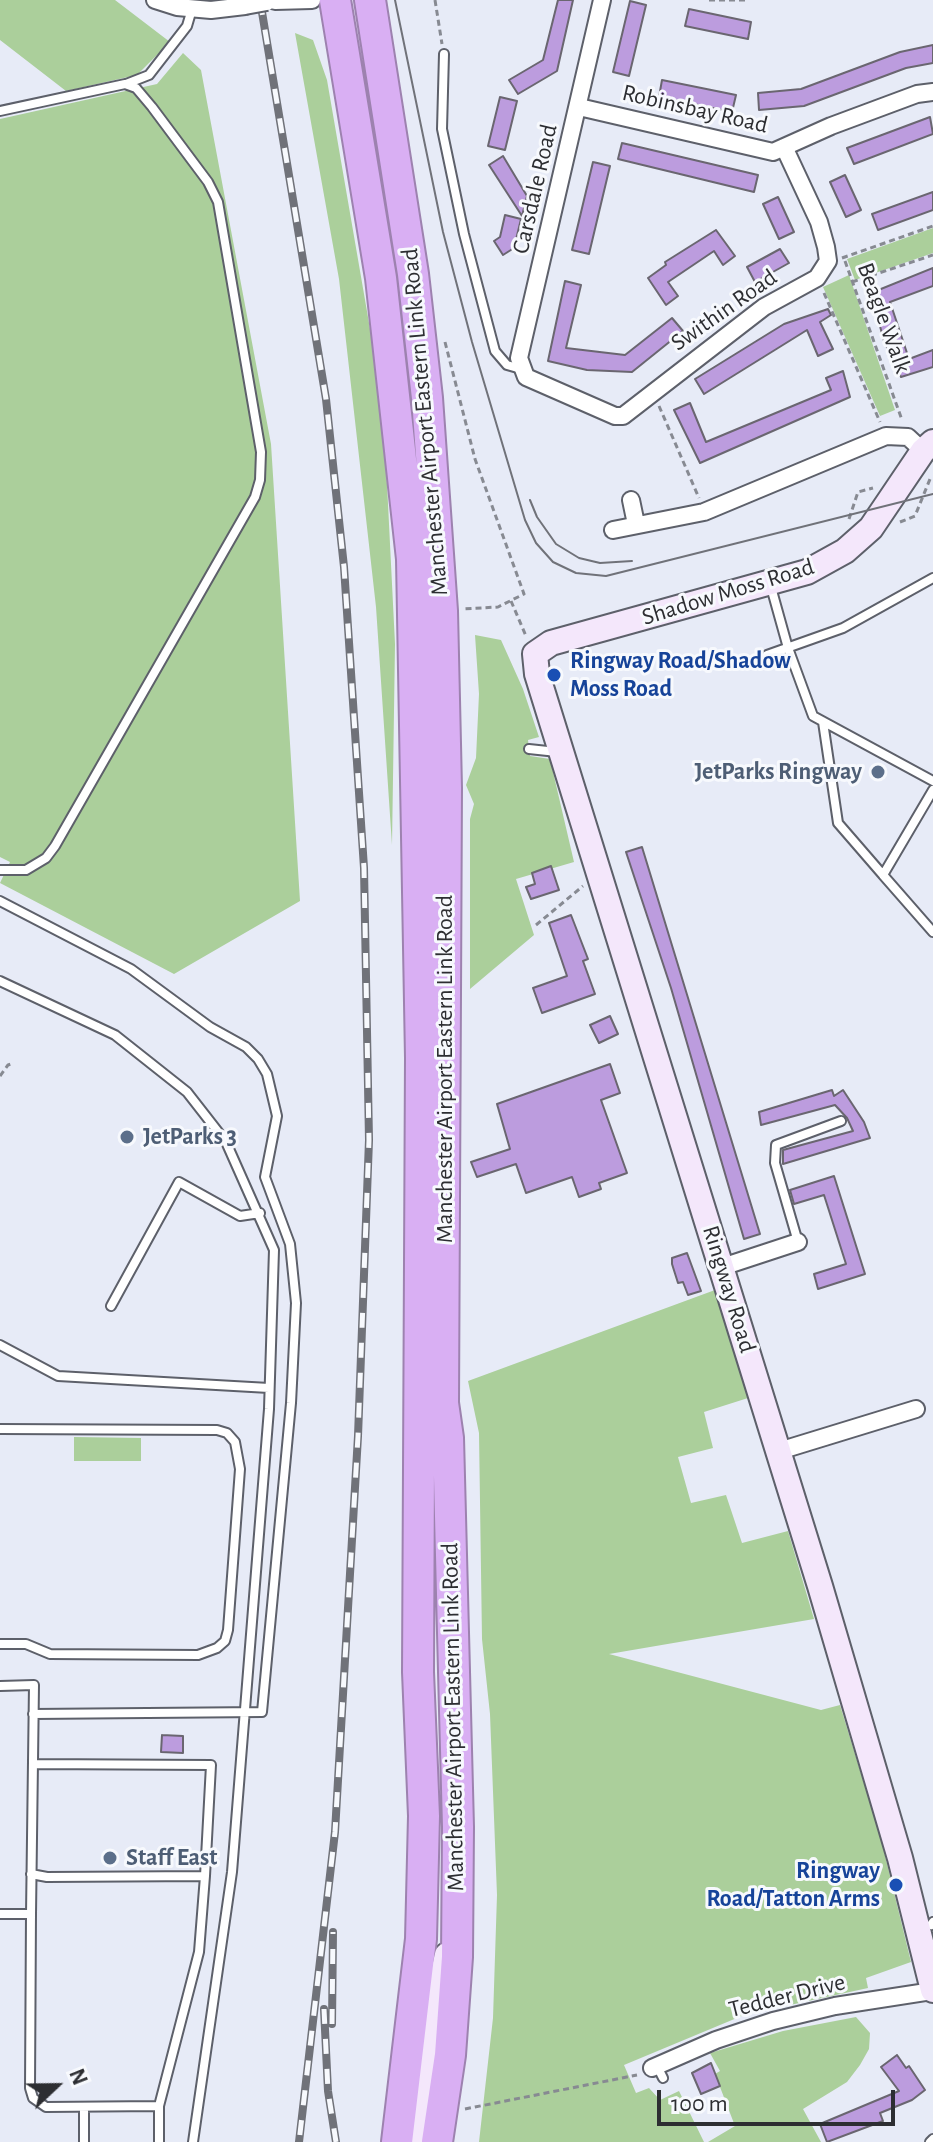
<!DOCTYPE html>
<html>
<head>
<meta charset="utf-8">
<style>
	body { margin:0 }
	#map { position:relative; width:933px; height:2142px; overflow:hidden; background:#e7ebf7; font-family:"Alegreya Sans",sans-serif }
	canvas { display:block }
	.north { position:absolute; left:16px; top:2046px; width:80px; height:80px; -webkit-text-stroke:6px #f7f9fd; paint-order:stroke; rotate:68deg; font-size:22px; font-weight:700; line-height:32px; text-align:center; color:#2d2e32 }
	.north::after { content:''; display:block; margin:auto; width:28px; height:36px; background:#2d2e32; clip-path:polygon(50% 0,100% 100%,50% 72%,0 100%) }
	.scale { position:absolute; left:657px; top:2090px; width:238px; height:36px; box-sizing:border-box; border:4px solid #2d2e32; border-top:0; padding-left:10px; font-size:24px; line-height:28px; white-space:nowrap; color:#2d2e32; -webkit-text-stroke:6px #f7f9fd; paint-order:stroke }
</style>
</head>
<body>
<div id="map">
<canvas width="933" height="2142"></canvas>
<div class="north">N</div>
<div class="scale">100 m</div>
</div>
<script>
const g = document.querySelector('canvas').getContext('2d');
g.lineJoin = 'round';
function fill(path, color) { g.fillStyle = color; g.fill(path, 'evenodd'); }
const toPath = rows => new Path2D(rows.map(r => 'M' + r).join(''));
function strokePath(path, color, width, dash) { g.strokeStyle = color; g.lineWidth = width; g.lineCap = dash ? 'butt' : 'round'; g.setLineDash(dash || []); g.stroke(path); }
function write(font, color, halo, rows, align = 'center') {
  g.font = font + ' "Alegreya Sans",sans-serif'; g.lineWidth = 6; g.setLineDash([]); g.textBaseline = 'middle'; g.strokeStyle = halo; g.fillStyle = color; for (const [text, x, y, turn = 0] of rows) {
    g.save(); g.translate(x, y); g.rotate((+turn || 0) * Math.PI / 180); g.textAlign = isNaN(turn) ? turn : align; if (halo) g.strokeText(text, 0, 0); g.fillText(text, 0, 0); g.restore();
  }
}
fill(toPath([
	[0,0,115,0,170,42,137,75,66,91,0,40],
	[295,33,313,40,327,80,383,404,395,644,392,845,376,607,339,279],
	[183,53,201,70,271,444,300,901,174,974,0,883,10,862,0,857,0,119,157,84],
	[933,228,933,253,855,280,847,259],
	[849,275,895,410,880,416,823,287],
	[475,635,501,640,523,689,539,737,528,740,530,756,550,759,574,862,516,879,534,935,470,989,470,819,474,804,466,785,476,758,479,694],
	[715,1290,748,1398,704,1412,713,1448,678,1457,691,1503,726,1495,742,1543,788,1531,814,1619,609,1654,821,1710,840,1705,881,1839,911,1962,866,1978,868,1988,744,2015,624,2065,636,2093,649,2088,660,2100,679,2091,704,2142,479,2142,493,2018,497,1895,490,1714,482,1639,479,1433,468,1381],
	[74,1437,141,1438,141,1461,74,1461],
	[856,2017,870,2033,869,2049,860,2065,847,2082,803,2109,821,2142,708,2142,735,2126,715,2074,720,2071,710,2053,783,2031]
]), '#abcf9b');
const building = toPath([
	[558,0,573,0,557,71,518,94,509,80,543,60,558,0],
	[630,1,646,5,629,76,613,72,630,1],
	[689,9,751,22,748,39,685,26,689,9],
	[933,45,933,63,906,68,804,106,759,110,758,93,801,89,900,52,933,45],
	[662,80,736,95,732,112,659,97,662,80],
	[500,97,517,101,505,150,488,146,500,97],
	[930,117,933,134,854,164,847,148,930,117],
	[622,143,758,175,754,192,618,159,622,143],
	[503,156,527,196,522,216,489,165,503,156],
	[593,162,610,166,589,254,572,250,593,162],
	[845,175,861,210,846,217,830,182,845,175],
	[933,192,933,210,878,230,872,214,933,192],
	[778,197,794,232,779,239,763,204,778,197],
	[505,215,521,219,514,248,503,255,494,241,500,237,505,215],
	[716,230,735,256,723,265,714,251,668,282,678,296,666,305,648,278,666,265,665,262,716,230],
	[780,249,789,263,755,282,747,267,780,249],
	[933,268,933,286,890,302,909,359,933,350,933,367,901,377,884,341,871,293,933,268],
	[565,281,581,285,566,348,625,355,672,318,683,331,632,372,587,370,548,361,565,281],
	[828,309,831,315,820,322,833,349,818,356,807,330,704,394,695,379,784,324,828,309],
	[843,371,850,397,700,463,674,410,690,403,706,442,831,390,826,378,843,371],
	[642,847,760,1234,744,1239,671,988,626,852,642,847],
	[551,866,559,890,531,899,526,887,535,884,532,873,551,866],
	[571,915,588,959,583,961,595,994,542,1013,533,988,567,976,549,923,571,915],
	[610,1016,618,1034,599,1043,590,1025,610,1016],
	[610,1064,620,1093,601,1100,627,1173,599,1183,601,1189,579,1197,572,1177,526,1193,516,1164,477,1177,471,1162,510,1149,497,1104,610,1064],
	[832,1090,834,1096,843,1090,864,1122,870,1138,783,1164,783,1150,853,1131,847,1118,835,1105,761,1125,759,1112,832,1090],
	[834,1176,865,1274,818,1289,814,1274,846,1264,824,1195,794,1204,790,1190,834,1176],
	[687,1253,701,1291,688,1295,683,1282,678,1283,672,1264,672,1258,687,1253],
	[162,1735,183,1736,183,1753,161,1752,162,1735],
	[897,2055,906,2068,909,2066,925,2090,912,2100,880,2113,883,2121,827,2142,820,2124,899,2091,881,2067,897,2055],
	[711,2063,720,2086,701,2094,692,2073,711,2063]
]);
fill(building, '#bc9cde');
strokePath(building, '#6a6670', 2);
const lane = toPath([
	[444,54,442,129,464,234,495,351,507,365,521,369],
	[126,84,149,75,187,26,192,9],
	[0,111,125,84,136,88,152,107,208,182,218,202,261,452,260,480,255,497,55,846,46,858,26,870,0,870],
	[771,587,788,648,813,716,933,781],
	[767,655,843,628,933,578],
	[823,722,838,823,883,875],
	[529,749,557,752],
	[933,790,883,875,933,932],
	[0,901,131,969,210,1027,246,1047,258,1059,267,1074,277,1116,265,1177,290,1244,296,1303,291,1403,262,1712,33,1714],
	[0,981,115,1035,187,1092,226,1142,274,1250,269,1409,232,1872,193,2142],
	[798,1242,775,1163,776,1145,841,1121],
	[111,1306,179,1182,240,1216,260,1213],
	[0,1345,58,1376,269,1388],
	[0,1429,217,1430,227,1433,235,1442,240,1469,228,1630,225,1641,217,1648,198,1655,50,1654,26,1644,0,1644],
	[0,1686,34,1685,31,1914,30,2088,33,2098,46,2107,159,2106,199,1952,205,1876,47,1877,31,1874],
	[33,1764,211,1765,205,1876],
	[0,1914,31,1914],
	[931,1925,933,1922],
	[657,2066,663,2078],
	[84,2107,84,2142],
	[159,2142,159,2106],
	[930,2142,933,2139]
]);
const street = toPath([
	[155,0,177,7,211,10,245,6],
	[602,0,519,358,526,377,615,416,623,416,764,307,817,278,828,261,826,247,819,222,784,147],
	[275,1,312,0],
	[579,107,773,152,831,126,917,94,933,92],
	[631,500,636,524],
	[613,530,704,512,886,436,908,437,923,451],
	[722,1267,798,1242],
	[779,1451,916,1409],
	[652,2068,716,2040,773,2021,835,2006,933,1991]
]);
const secondary = toPath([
	[933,442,923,451,871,528,845,551,807,572,551,643,535,654,537,674,820,1586,900,1858,933,1990],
	[418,2142,436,2004,447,1955]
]);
const highway = toPath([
	[335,0,381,278,412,559,421,1058,418,1672,424,1816,421,1939,397,2142],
	[370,0,413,274,427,398,442,611,446,788,443,1403,448,1438,458,1827,457,1957,450,2055,437,2142]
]);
strokePath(lane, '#5d606a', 12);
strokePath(street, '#5d606a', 20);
strokePath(secondary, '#5d606a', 28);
strokePath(highway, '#9d82af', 34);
strokePath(toPath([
	[435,0,442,44],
	[709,0,749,0],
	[842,258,933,226],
	[845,261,902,420],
	[852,282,933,255],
	[824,293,880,422],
	[445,342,475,459,524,594,498,607,463,609],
	[659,406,699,498],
	[849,519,858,492,873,488],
	[900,522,915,516,930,479],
	[511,601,526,636],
	[536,925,583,886],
	[0,1076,8,1065,14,1063],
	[465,2109,637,2075]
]), '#878a92', 3, [6, 4]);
strokePath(lane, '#fff', 8);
strokePath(street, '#fff', 16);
strokePath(secondary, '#f4e7fb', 24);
strokePath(highway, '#d9aff3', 30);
strokePath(toPath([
	[395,0,443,232,472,342,525,520,536,543,553,562,576,573,606,576,933,494],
	[530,500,537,517,556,544,579,558,600,563,632,561]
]), '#707279', 2);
const rail = toPath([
	[260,0,326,399,344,567,364,868,369,1140,358,1436,335,1832,299,2142],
	[324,2009,328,2091,336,2142],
	[332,2024,333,1932]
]);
strokePath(rail, '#707279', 8);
strokePath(rail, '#f7f9fd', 5, [15]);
const streetBridge = toPath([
	[245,6,267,2]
]);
strokePath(streetBridge, '#5d606a', 20, []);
strokePath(streetBridge, '#fff', 16);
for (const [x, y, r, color] of [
	[554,675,8,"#1a4fb4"],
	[878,772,8,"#5c6f8a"],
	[127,1137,8,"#5c6f8a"],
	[110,1858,8,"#5c6f8a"],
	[896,1885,8,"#1a4fb4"]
]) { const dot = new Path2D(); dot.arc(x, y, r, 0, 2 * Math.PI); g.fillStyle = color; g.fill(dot); strokePath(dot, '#f7f9fd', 3); }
write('24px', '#2d2e32', '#f7f9fd', [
	["Robinsbay Road",695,109,13],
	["Carsdale Road",535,189,-77],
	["Swithin Road",724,310,-35],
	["Beagle Walk",884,318,70],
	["Manchester Airport Eastern Link Road",425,422,-95],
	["Shadow Moss Road",728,592,-17],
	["Manchester Airport Eastern Link Road",445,1069,-90],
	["Ringway Road",729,1289,73],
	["Manchester Airport Eastern Link Road",453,1717,-91],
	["Tedder Drive",787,1996,-14]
]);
write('bold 24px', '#164399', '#f7f9fd', [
	["Ringway Road/Shadow",570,661],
	["Moss Road",570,689],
	["Ringway",880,1871,"right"],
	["Road/Tatton Arms",880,1899,"right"]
], 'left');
write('bold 24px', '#4e5e75', '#f7f9fd', [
	["JetParks Ringway",862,772,"right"],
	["JetParks 3",143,1137],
	["Staff East",126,1858]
], 'left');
</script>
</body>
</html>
